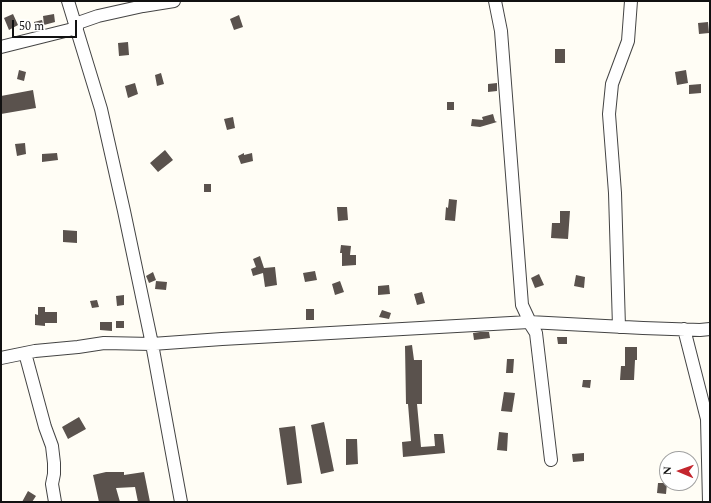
<!DOCTYPE html>
<html>
<head>
<meta charset="utf-8">
<style>
	body { margin:0 }
	#map { position:relative; width:711px; height:503px; overflow:hidden; background:#fffdf5; font-family:Spectral,serif }
	canvas { display:block }
	.frame { position:absolute; inset:0; border:2px solid #111; pointer-events:none }
	.north { position:absolute; left:659px; top:451px; width:40px; height:40px; box-sizing:border-box; background:#fff; border:1px solid #a0a0a0; border-radius:50%; rotate:272deg; font-size:11px; font-weight:700; line-height:16px; text-align:center; color:#111 }
	.north::after { content:''; display:block; margin:auto; width:14px; height:18px; background:#c4262e; clip-path:polygon(50% 0,100% 100%,50% 72%,0 100%) }
	.scale { position:absolute; left:12px; top:20px; width:65px; height:18px; box-sizing:border-box; border:2px solid #111; border-top:0; padding-left:5px; font-size:12px; line-height:14px; white-space:nowrap; color:#111; -webkit-text-stroke:3px #fff; paint-order:stroke }
</style>
</head>
<body>
<div id="map">
<canvas width="711" height="503"></canvas>
<div class="frame"></div>
<div class="north">N</div>
<div class="scale">50 m</div>
</div>
<script>
const g = document.querySelector('canvas').getContext('2d');
g.lineJoin = 'round';
function fill(path, color) { g.fillStyle = color; g.fill(path, 'evenodd'); }
const toPath = rows => new Path2D(rows.map(r => 'M' + r).join(''));
function strokePath(path, color, width, dash) { g.strokeStyle = color; g.lineWidth = width; g.lineCap = dash ? 'butt' : 'round'; g.setLineDash(dash || []); g.stroke(path); }
fill(toPath([
	[13,14,18,25,9,30,4,18],
	[54,14,55,22,44,25,43,16],
	[239,15,243,27,234,30,230,19],
	[42,20,44,28,36,30,34,22],
	[708,22,709,33,699,34,698,23],
	[128,42,129,55,119,56,118,43],
	[555,49,565,49,565,63,555,63],
	[19,70,26,72,24,81,17,79],
	[686,70,688,83,677,85,675,72],
	[161,73,164,84,157,86,155,75],
	[135,83,138,94,128,98,125,86],
	[497,83,497,91,488,92,488,84],
	[701,84,701,93,689,94,689,85],
	[33,90,36,108,1,114,1,96],
	[447,102,454,102,454,110,447,110],
	[493,114,495,121,497,122,480,127,471,126,472,119,483,120,482,117],
	[233,117,235,128,227,130,224,119],
	[25,143,26,154,17,156,15,144],
	[165,150,173,160,158,172,150,163],
	[57,153,58,160,42,162,42,154],
	[244,153,244,155,252,153,253,161,241,164,238,156],
	[204,184,211,184,211,192,204,192],
	[449,199,457,200,455,221,445,220,446,207,448,208],
	[337,207,347,207,348,220,338,221],
	[560,211,570,211,568,239,551,238,552,223,560,223],
	[63,230,77,231,77,243,63,242],
	[341,245,351,246,350,255,356,255,356,265,342,266,342,253,340,253],
	[260,256,264,268,275,267,277,285,265,287,263,273,253,276,251,269,256,267,253,259],
	[315,271,317,280,305,282,303,273],
	[153,272,156,280,149,283,146,276],
	[539,274,544,285,535,288,531,278],
	[576,275,585,277,584,288,574,286],
	[156,281,167,282,166,290,155,289],
	[340,281,344,292,335,295,332,284],
	[389,285,390,294,378,295,378,286],
	[422,292,425,303,417,305,414,294],
	[124,295,124,305,117,306,116,296],
	[97,300,99,307,92,308,90,301],
	[38,307,45,307,45,312,57,312,57,323,45,323,45,326,35,325,35,314,38,315],
	[306,309,314,309,314,320,306,320],
	[382,310,391,313,389,319,379,317],
	[116,321,124,321,124,328,116,328],
	[100,322,112,322,112,331,100,330],
	[480,332,489,332,490,338,474,340,473,333],
	[557,337,567,337,567,344,558,344],
	[412,345,414,360,422,360,422,404,417,404,421,447,435,446,434,434,443,434,445,453,403,457,402,442,411,441,408,404,406,404,405,346],
	[625,347,637,347,637,360,635,360,634,380,620,380,621,366,625,366],
	[507,359,514,359,513,373,506,373],
	[583,380,591,380,590,388,582,387],
	[504,392,515,393,512,412,501,411],
	[79,417,86,429,68,439,62,427],
	[324,422,334,471,321,474,311,425],
	[295,426,302,483,287,485,279,428],
	[499,432,508,433,507,451,497,450],
	[346,439,357,439,358,464,346,465],
	[584,453,584,461,573,462,572,454],
	[106,472,124,472,124,475,144,472,150,502,138,502,135,487,116,488,120,502,99,502,93,475],
	[658,483,667,483,666,494,657,493],
	[28,491,36,496,32,502,22,502]
]), '#5a524d');
const minor = toPath([
	[68,1,101,109,124,211,152,344,181,502],
	[495,1,501,31,522,305,529,320,529,322,536,333,551,460],
	[75,24,98,16,143,6,174,1],
	[1,47,77,28],
	[619,327,615,193,609,114,612,84,628,41,631,1],
	[684,329,707,419,709,502],
	[25,353,45,427,52,446,54,463,54,474,52,484,55,502],
	[1,358,35,351,78,347,104,343,152,344,222,339,529,322,643,328,700,330,710,329]
]);
strokePath(minor, '#444', 14);
strokePath(minor, '#fff', 12);
</script>
</body>
</html>
